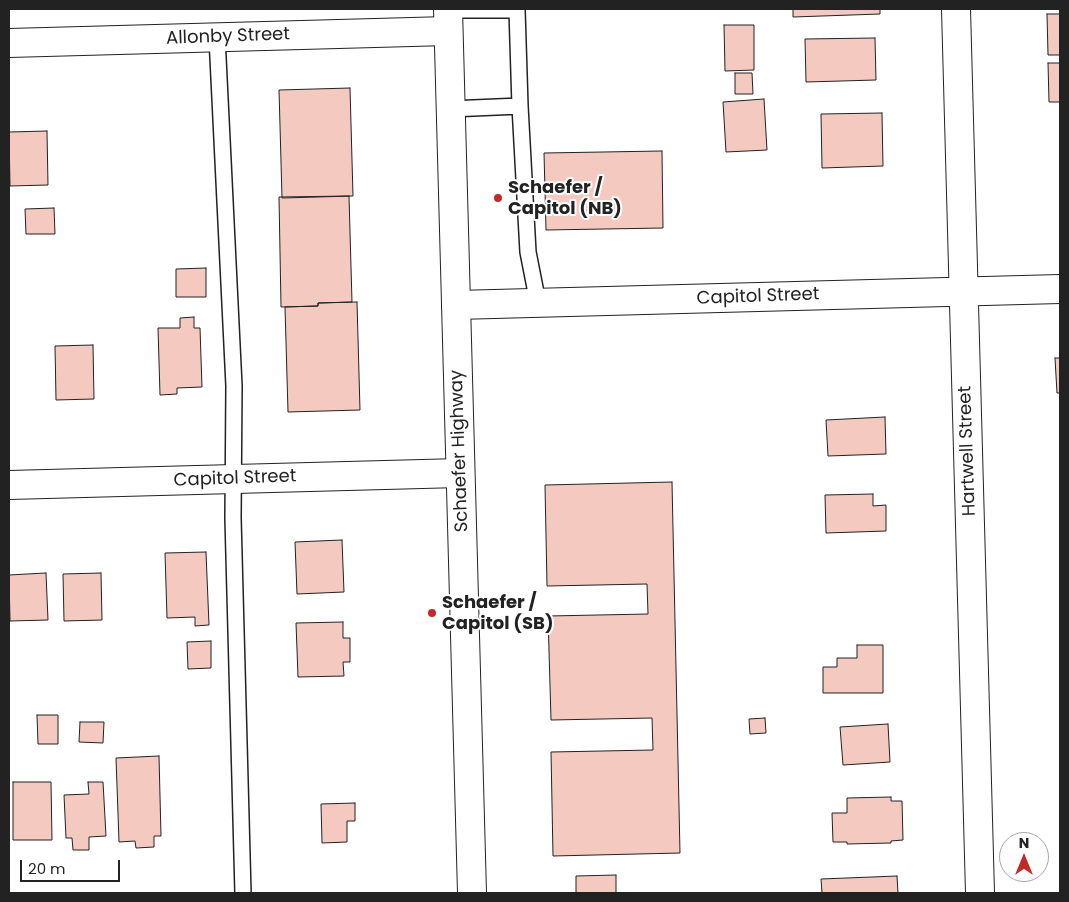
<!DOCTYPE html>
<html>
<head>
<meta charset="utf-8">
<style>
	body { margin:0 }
	#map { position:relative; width:1069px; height:902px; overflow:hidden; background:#fff; font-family:Poppins,sans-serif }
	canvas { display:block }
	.frame { position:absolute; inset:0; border:10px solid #222; pointer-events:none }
	.north { position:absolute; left:999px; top:832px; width:50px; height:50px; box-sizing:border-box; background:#fff; border:1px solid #a7a7a7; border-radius:50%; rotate:0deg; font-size:14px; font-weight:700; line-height:20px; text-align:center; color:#222 }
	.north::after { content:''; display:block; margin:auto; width:18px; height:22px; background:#c62828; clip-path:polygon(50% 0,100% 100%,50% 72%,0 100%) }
	.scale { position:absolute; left:20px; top:860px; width:100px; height:22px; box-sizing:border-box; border:2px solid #222; border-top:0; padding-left:6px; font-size:15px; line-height:18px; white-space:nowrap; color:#222; -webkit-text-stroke:4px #fff; paint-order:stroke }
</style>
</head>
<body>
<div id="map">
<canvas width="1069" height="902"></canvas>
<div class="frame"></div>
<div class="north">N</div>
<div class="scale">20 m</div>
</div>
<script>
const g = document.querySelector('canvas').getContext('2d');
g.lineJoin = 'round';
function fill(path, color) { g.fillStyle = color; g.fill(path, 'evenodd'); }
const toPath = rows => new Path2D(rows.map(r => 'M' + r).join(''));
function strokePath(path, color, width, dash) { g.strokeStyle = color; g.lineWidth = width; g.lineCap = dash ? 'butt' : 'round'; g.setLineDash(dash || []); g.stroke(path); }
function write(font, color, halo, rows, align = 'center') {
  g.font = font + ' Poppins,sans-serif'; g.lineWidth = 4; g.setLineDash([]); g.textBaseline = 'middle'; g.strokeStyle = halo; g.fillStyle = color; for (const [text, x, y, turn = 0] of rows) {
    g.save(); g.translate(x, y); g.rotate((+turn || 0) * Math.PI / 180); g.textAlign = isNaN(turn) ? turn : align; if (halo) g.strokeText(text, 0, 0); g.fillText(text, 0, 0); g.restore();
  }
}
const building = toPath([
	[793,9,880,9,880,14,793,17,793,9],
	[1047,14,1060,14,1060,55,1048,55,1047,14],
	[724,25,754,25,754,70,725,71,724,25],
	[875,38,876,80,806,82,805,39,875,38],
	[1048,63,1060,63,1060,102,1049,102,1048,63],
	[735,73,752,73,753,94,735,94,735,73],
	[350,88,353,196,282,198,279,90,350,88],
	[764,99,767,150,726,152,723,102,764,99],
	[882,113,883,166,822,168,821,114,882,113],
	[47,131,48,185,10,186,9,132,47,131],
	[662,151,663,228,546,230,544,153,662,151],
	[349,196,352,302,318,303,318,306,281,307,279,197,349,196],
	[54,208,55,234,26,234,25,209,54,208],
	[206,268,206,297,176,297,176,269,206,268],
	[357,302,360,410,288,412,285,307,318,306,318,303,357,302],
	[194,317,194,328,200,328,202,387,177,388,177,394,160,395,158,328,180,328,180,318,194,317],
	[93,345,94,399,56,400,55,346,93,345],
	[1055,358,1060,358,1060,393,1057,393,1055,358],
	[885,417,886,454,828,456,826,420,885,417],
	[672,482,680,853,553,856,551,752,653,750,652,718,551,720,548,616,648,614,647,584,547,586,545,485,672,482],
	[873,494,873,506,886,505,886,531,826,533,825,495,873,494],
	[342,540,344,592,297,594,295,542,342,540],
	[206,552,209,625,195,626,195,617,167,618,165,553,206,552],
	[46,573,48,620,10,621,9,575,46,573],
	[101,573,102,620,64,621,63,574,101,573],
	[343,622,343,638,350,638,350,662,343,662,344,676,298,677,296,623,343,622],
	[211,641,211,668,188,669,187,642,211,641],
	[857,645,883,645,883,693,823,693,823,667,837,667,837,658,857,658,857,645],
	[37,715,58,715,58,744,38,744,37,715],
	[765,718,766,733,750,734,749,719,765,718],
	[80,722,104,722,103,743,79,742,80,722],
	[888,724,890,762,843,765,840,727,888,724],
	[159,756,161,836,154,836,154,847,136,848,135,841,119,842,116,758,159,756],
	[13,782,51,782,52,840,13,840,13,782],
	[88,782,103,782,106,836,89,837,89,850,73,850,72,838,66,838,64,795,89,794,88,782],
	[891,797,891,801,902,801,903,840,891,841,891,843,847,844,847,842,833,842,832,813,847,813,847,798,891,797],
	[355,803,355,821,347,821,347,842,322,843,321,804,355,803],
	[616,875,616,893,576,893,576,876,616,875],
	[897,876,898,893,822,893,821,879,897,876]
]);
fill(building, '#f3c9c0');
strokePath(building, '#222', 1);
const lane = toPath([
	[448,10,517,10,520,106,450,109],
	[217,37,234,386,233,518,243,893],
	[520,106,528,252,538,303]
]);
const street = toPath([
	[956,9,980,893],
	[9,43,448,31],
	[456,305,1060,289],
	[9,485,460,473]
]);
const secondary = toPath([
	[448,9,472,893]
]);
strokePath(lane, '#222', 18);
strokePath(street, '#222', 30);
strokePath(secondary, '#222', 30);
strokePath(lane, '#fff', 15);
strokePath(street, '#fff', 28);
strokePath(secondary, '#fff', 28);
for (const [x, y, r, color] of [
	[498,198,5,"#c62828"],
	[432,613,5,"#c62828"]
]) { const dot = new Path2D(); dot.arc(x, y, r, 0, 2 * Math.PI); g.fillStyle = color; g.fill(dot); strokePath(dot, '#fff', 2); }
write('18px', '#222', '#fff', [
	["Allonby Street",228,37,-2],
	["Capitol Street",758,297,-2],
	["Schaefer Highway",460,451,-92],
	["Hartwell Street",968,451,-92],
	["Capitol Street",235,479,-2]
]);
write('bold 18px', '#222', '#fff', [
	["Schaefer /",508,188],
	["Capitol (NB)",508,209],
	["Schaefer /",442,603],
	["Capitol (SB)",442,624]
], 'left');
</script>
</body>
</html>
